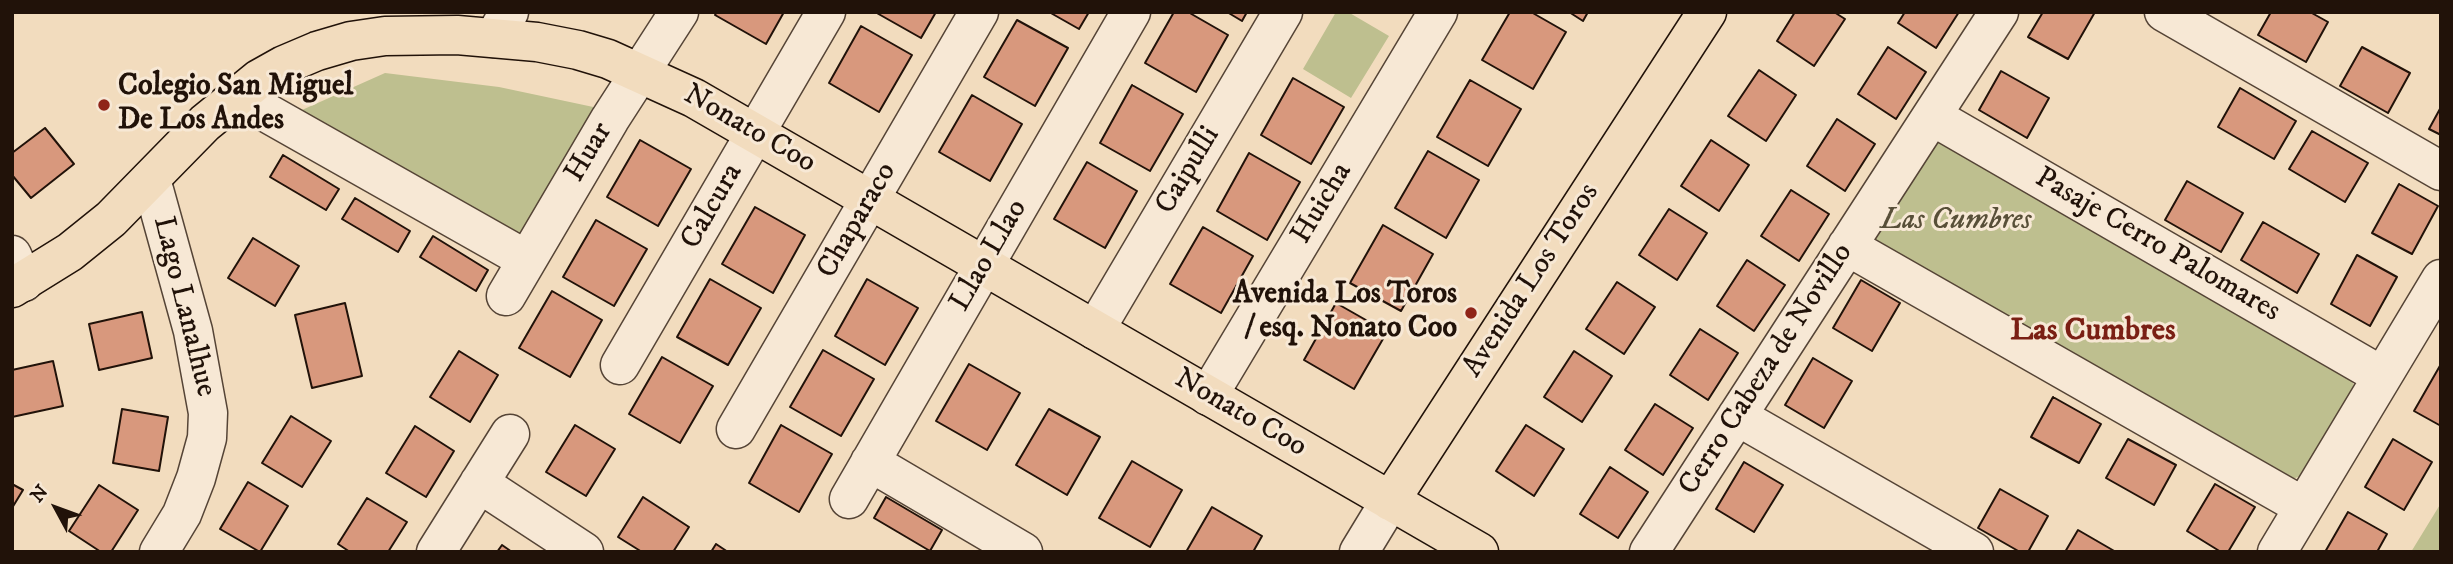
<!DOCTYPE html>
<html>
<head>
<meta charset="utf-8">
<style>
	body { margin:0 }
	#map { position:relative; width:2453px; height:564px; overflow:hidden; background:#f2dcbe; font-family:"IM FELL DW Pica",serif }
	canvas { display:block }
	.frame { position:absolute; inset:0; border:14px solid #211209; pointer-events:none }
	.north { position:absolute; left:21px; top:473px; width:70px; height:70px; -webkit-text-stroke:5px #f7e8d5; paint-order:stroke; rotate:311deg; font-size:19px; font-weight:700; line-height:28px; text-align:center; color:#211209 }
	.north::after { content:''; display:block; margin:auto; width:24px; height:32px; background:#211209; clip-path:polygon(50% 0,100% 100%,50% 72%,0 100%) }
</style>
</head>
<body>
<div id="map">
<canvas width="2453" height="564"></canvas>
<div class="frame"></div>
<div class="north">N</div>
</div>
<script>
const g = document.querySelector('canvas').getContext('2d');
g.lineJoin = 'round';
function fill(path, color) { g.fillStyle = color; g.fill(path, 'evenodd'); }
const toPath = rows => new Path2D(rows.map(r => 'M' + r).join(''));
function strokePath(path, color, width, dash) { g.strokeStyle = color; g.lineWidth = width; g.lineCap = dash ? 'butt' : 'round'; g.setLineDash(dash || []); g.stroke(path); }
function write(font, color, halo, rows, align = 'center') {
  g.font = font + ' "IM FELL DW Pica",serif'; g.lineWidth = 6; g.setLineDash([]); g.textBaseline = 'middle'; g.strokeStyle = halo; g.fillStyle = color; for (const [text, x, y, turn = 0] of rows) {
    g.save(); g.translate(x, y); g.rotate((+turn || 0) * Math.PI / 180); g.textAlign = isNaN(turn) ? turn : align; if (halo) g.strokeText(text, 0, 0); g.fillText(text, 0, 0); g.restore();
  }
}
fill(toPath([
	[1336,12,1348,12,1389,36,1351,98,1303,69],
	[385,73,499,87,598,108,521,243,293,114],
	[1943,141,2347,375,2354,385,2301,476,2283,482,1875,249,1873,234,1932,142],
	[2441,503,2441,552,2411,552]
]), '#bebf8f');
const building = toPath([
	[717,12,784,12,766,44,715,15,717,12],
	[875,12,936,12,921,38,875,12],
	[1049,12,1089,12,1079,29,1049,12],
	[1174,12,1188,12,1228,35,1196,92,1145,63,1174,12],
	[1227,12,1247,12,1242,21,1227,12],
	[1510,12,1531,12,1566,32,1533,89,1482,60,1510,12],
	[1569,12,1588,12,1583,21,1569,12],
	[1795,12,1834,12,1845,19,1814,66,1777,41,1795,12],
	[1905,12,1959,12,1936,48,1898,23,1905,12],
	[2043,12,2095,12,2068,59,2028,37,2043,12],
	[2271,12,2310,12,2328,22,2306,62,2258,35,2271,12],
	[1017,20,1068,48,1035,106,984,77,1017,20],
	[861,26,912,55,879,112,829,83,861,26],
	[1888,47,1926,72,1896,119,1858,94,1888,47],
	[2362,47,2410,73,2388,113,2340,86,2362,47],
	[1759,70,1796,95,1766,141,1728,116,1759,70],
	[2001,71,2049,98,2027,138,1979,110,2001,71],
	[1293,78,1344,107,1311,164,1261,135,1293,78],
	[1470,80,1521,109,1488,166,1437,137,1470,80],
	[1132,85,1183,114,1150,171,1100,143,1132,85],
	[2240,88,2296,121,2274,159,2218,127,2240,88],
	[972,95,1022,124,990,181,939,152,972,95],
	[2441,107,2441,135,2429,129,2441,107],
	[1837,119,1875,144,1845,191,1807,166,1837,119],
	[45,128,74,164,31,198,12,175,12,153,45,128],
	[2312,131,2368,163,2345,202,2289,169,2312,131],
	[640,140,691,169,658,226,607,197,640,140],
	[1711,140,1749,165,1719,211,1681,186,1711,140],
	[1428,151,1479,180,1446,238,1395,208,1428,151],
	[1249,153,1300,182,1267,240,1217,211,1249,153],
	[283,155,339,189,326,210,270,177,283,155],
	[1087,162,1137,191,1105,248,1054,219,1087,162],
	[2187,181,2243,213,2221,252,2165,220,2187,181],
	[2399,184,2438,206,2412,254,2372,233,2399,184],
	[1791,190,1829,214,1799,261,1761,236,1791,190],
	[355,198,410,231,398,252,342,219,355,198],
	[755,207,805,235,773,293,722,264,755,207],
	[1669,209,1707,233,1677,280,1639,255,1669,209],
	[596,220,647,249,614,306,563,277,596,220],
	[2263,222,2319,254,2297,293,2241,260,2263,222],
	[1383,225,1433,254,1401,311,1350,283,1383,225],
	[1203,227,1253,256,1221,313,1170,284,1203,227],
	[433,236,488,270,476,291,420,257,433,236],
	[253,238,299,266,275,306,228,278,253,238],
	[2357,255,2397,277,2370,326,2331,304,2357,255],
	[1747,260,1785,285,1754,331,1717,306,1747,260],
	[710,279,761,308,728,365,677,337,710,279],
	[867,279,918,308,885,365,835,336,867,279],
	[1861,280,1900,303,1872,351,1833,328,1861,280],
	[1617,282,1655,307,1624,354,1586,329,1617,282],
	[552,291,602,320,570,377,519,348,552,291],
	[345,303,362,376,312,388,295,315,345,303],
	[1336,303,1387,332,1354,389,1304,360,1336,303],
	[142,312,152,358,99,370,89,324,142,312],
	[1700,329,1738,353,1708,400,1670,375,1700,329],
	[823,350,874,379,841,436,790,407,823,350],
	[459,351,498,375,470,422,430,397,459,351],
	[1574,351,1612,376,1582,422,1544,397,1574,351],
	[662,357,713,386,680,443,629,414,662,357],
	[1813,358,1852,381,1824,428,1785,405,1813,358],
	[53,361,63,406,12,417,12,370,53,361],
	[969,364,1020,393,987,450,936,421,969,364],
	[2441,364,2441,426,2414,411,2441,364],
	[2053,397,2101,424,2079,463,2031,437,2053,397],
	[1655,404,1693,428,1663,475,1625,450,1655,404],
	[122,409,168,417,159,471,113,463,122,409],
	[1049,409,1100,437,1067,495,1016,465,1049,409],
	[291,416,331,441,302,487,262,463,291,416],
	[575,425,615,449,586,496,546,472,575,425],
	[781,425,832,454,799,512,749,483,781,425],
	[1526,425,1564,449,1534,496,1496,471,1526,425],
	[415,426,454,451,426,497,386,473,415,426],
	[2128,439,2176,465,2154,505,2106,478,2128,439],
	[2393,439,2432,462,2404,510,2365,487,2393,439],
	[1132,461,1182,490,1150,547,1099,518,1132,461],
	[1744,462,1783,485,1754,532,1716,509,1744,462],
	[1610,467,1648,492,1618,538,1580,514,1610,467],
	[248,482,288,506,260,552,220,529,248,482],
	[12,484,23,490,12,508,12,484],
	[2215,484,2255,507,2228,552,2221,552,2187,531,2215,484],
	[99,485,138,510,111,552,101,552,69,531,99,485],
	[2000,489,2048,516,2028,552,2020,552,1978,528,2000,489],
	[643,497,689,527,673,552,642,552,618,537,643,497],
	[886,497,942,530,930,551,874,518,886,497],
	[367,498,407,522,388,552,350,552,338,544,367,498],
	[1212,507,1262,536,1253,552,1186,552,1212,507],
	[2348,512,2387,534,2377,552,2325,552,2348,512],
	[2078,530,2116,552,2065,552,2078,530],
	[716,544,728,552,711,552,716,544],
	[502,545,512,552,497,552,502,545]
]);
fill(building, '#d8987d');
strokePath(building, '#211209', 2);
const minor = toPath([
	[2164,12,2441,171],
	[494,38,509,12],
	[237,96,527,260],
	[1932,116,2382,376],
	[151,179,193,331,208,413,207,438,196,478,182,514,159,552],
	[1847,246,2304,507],
	[12,255,24,282],
	[506,296,610,119,679,12],
	[1095,330,1283,12],
	[620,365,826,12],
	[1208,396,1438,12],
	[1737,416,1974,552],
	[736,429,979,12],
	[870,462,1023,552],
	[479,483,584,552],
	[849,499,1131,12],
	[436,552,510,434],
	[1359,552,1390,501],
	[1649,552,1999,12],
	[2277,552,2441,279]
]);
const major = toPath([
	[12,288,70,252,111,219,205,123,259,79,284,65,317,51,351,41,385,36,457,35,537,42,578,50,608,59,694,98,1479,552],
	[1390,501,1707,12]
]);
strokePath(minor, '#554436', 41);
strokePath(major, '#211209', 41);
strokePath(minor, '#f7e8d5', 38);
strokePath(major, '#f2dcbe', 38);
for (const [x, y, r, color] of [
	[104,105,7,"#8f2418"],
	[1471,313,7,"#8f2418"]
]) { const dot = new Path2D(); dot.arc(x, y, r, 0, 2 * Math.PI); g.fillStyle = color; g.fill(dot); strokePath(dot, '#f7e8d5', 2.5); }
write('bold 30px', '#211209', '#f7e8d5', [
	["Colegio San Miguel",118,88],
	["De Los Andes",118,122],
	["Avenida Los Toros",1457,296,"right"],
	["/ esq. Nonato Coo",1457,330,"right"]
], 'left');
write('30px', '#211209', '#f7e8d5', [
	["Nonato Coo",749,130,30],
	["Huar",590,153,-59],
	["Caipulli",1189,171,-59],
	["Huicha",1323,204,-59],
	["Calcura",713,207,-60],
	["Chaparaco",858,221,-60],
	["Pasaje Cerro Palomares",2157,246,30],
	["Llao Llao",990,256,-60],
	["Avenida Los Toros",1532,281,-57],
	["Lago Lanalhue",183,307,76],
	["Cerro Cabeza de Novillo",1767,370,-57],
	["Nonato Coo",1240,414,30]
]);
write('italic 30px', '#584f38', '#f7e8d5', [
	["Las Cumbres",1956,222]
]);
write('bold 32px', '#7a1f14', '#f7e8d5', [
	["Las Cumbres",2093,332]
]);
</script>
</body>
</html>
